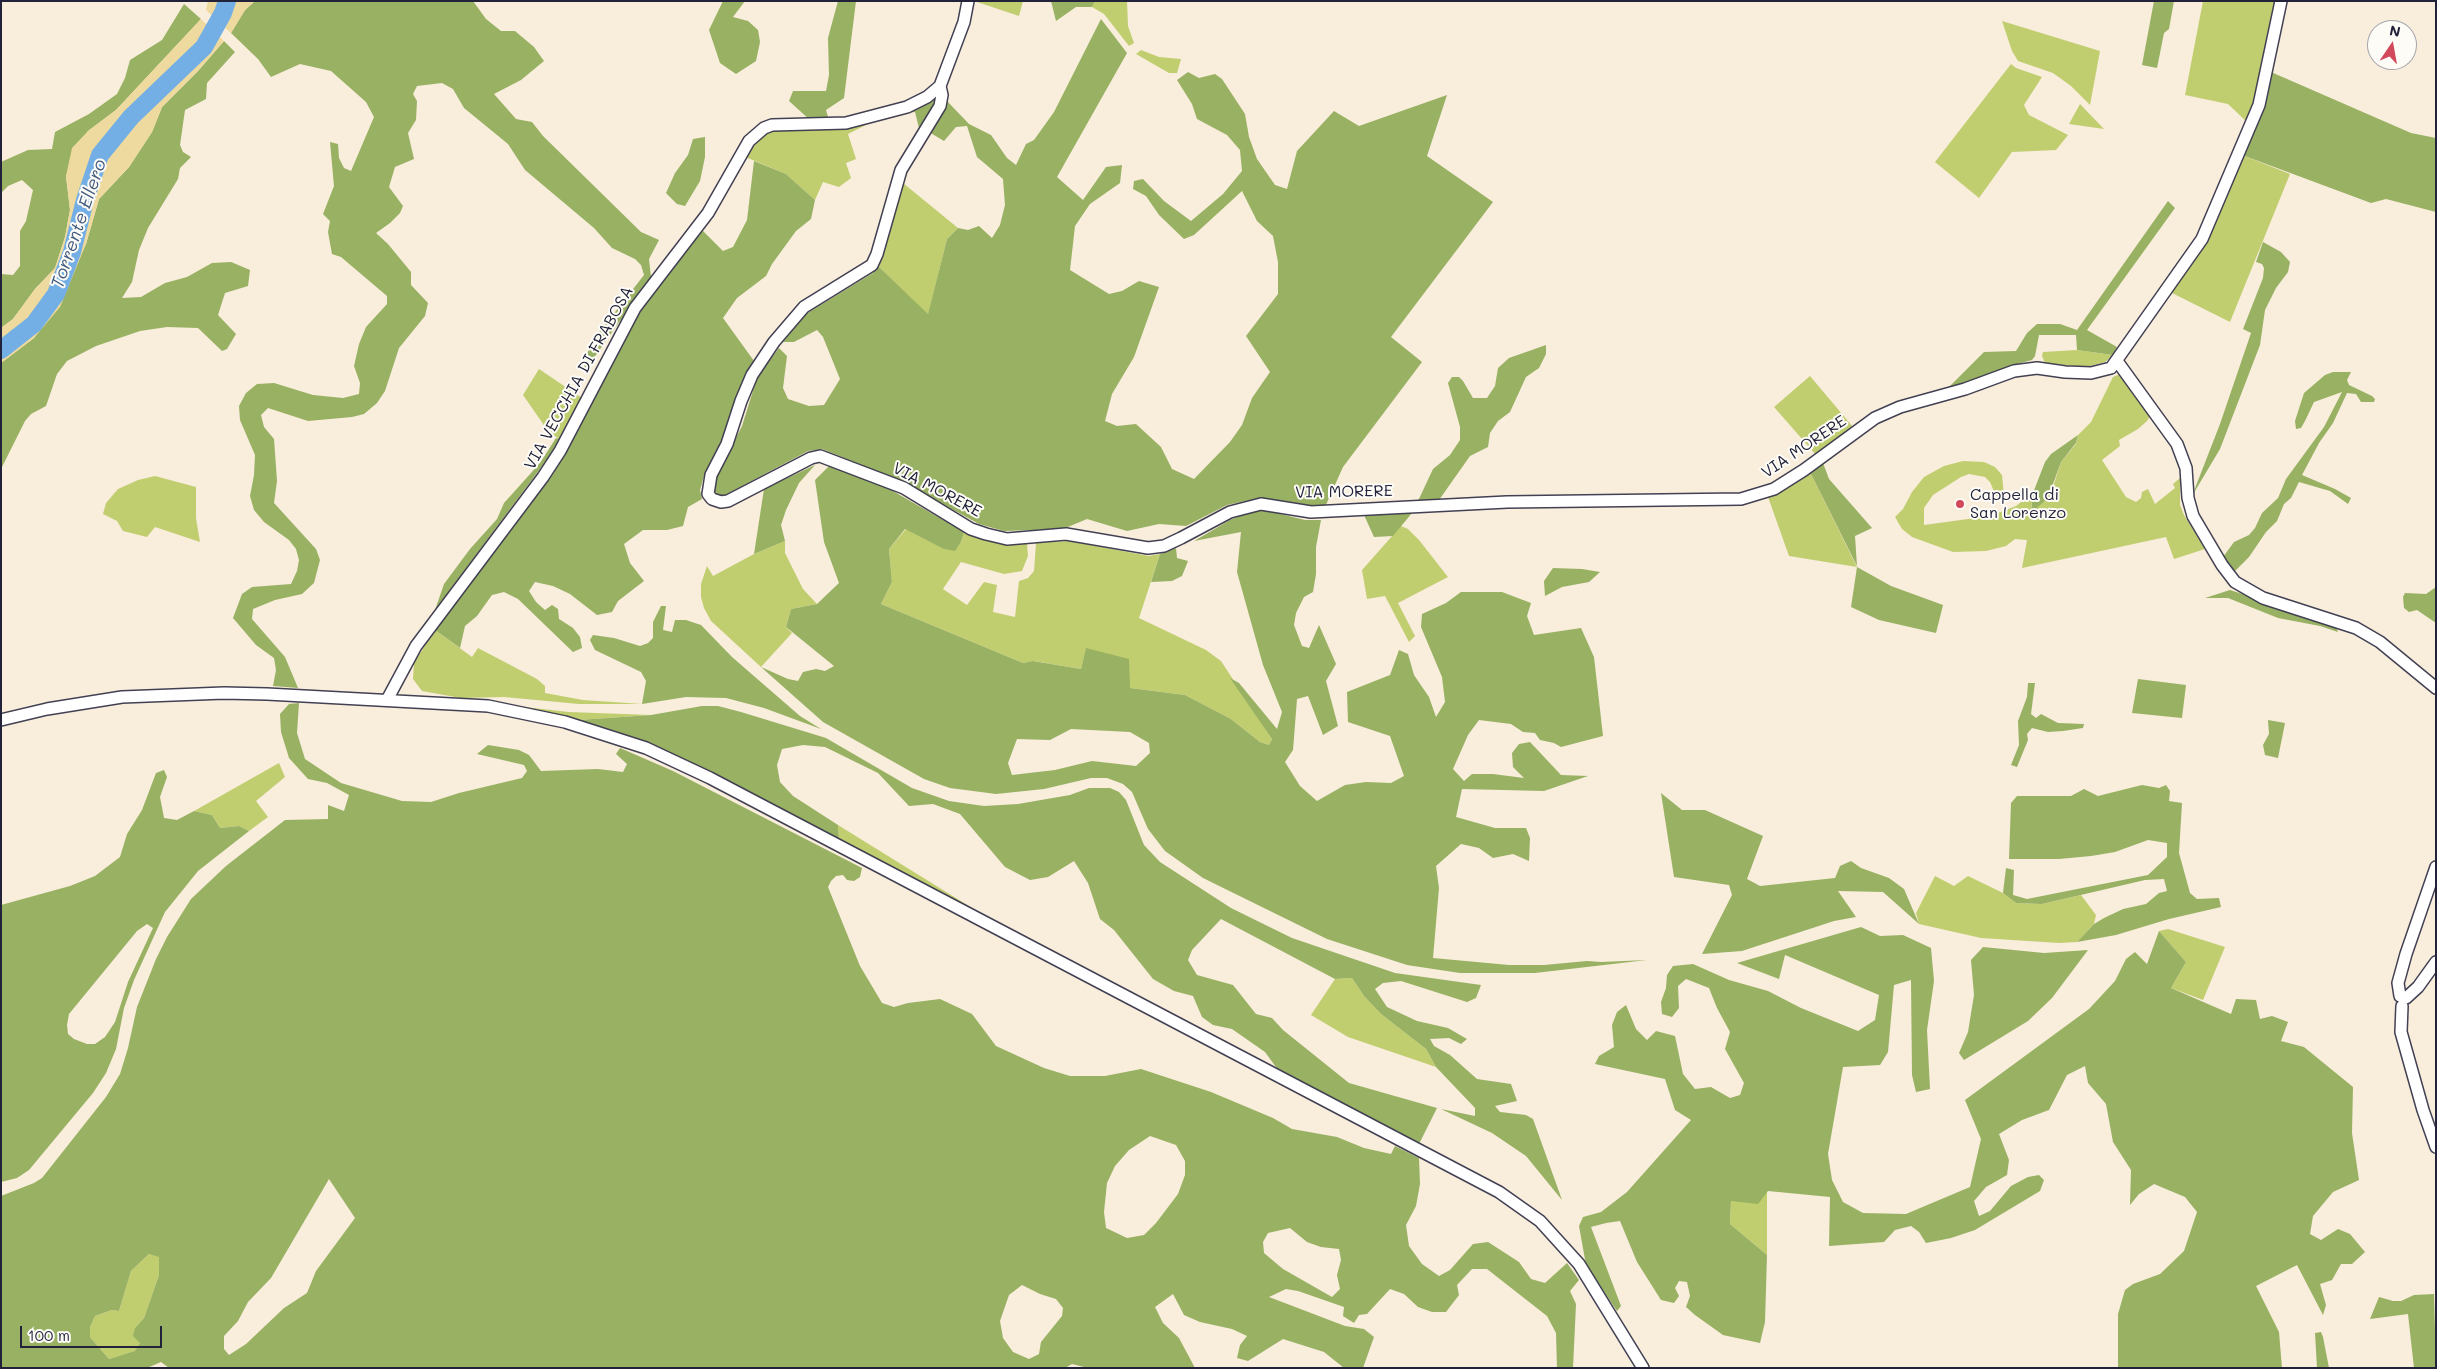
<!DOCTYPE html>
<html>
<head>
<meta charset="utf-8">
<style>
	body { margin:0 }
	#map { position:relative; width:2437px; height:1369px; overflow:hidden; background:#f9eddc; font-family:Mali,sans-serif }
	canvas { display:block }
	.frame { position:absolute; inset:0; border:2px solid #22223b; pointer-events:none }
	.north { position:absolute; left:2367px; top:20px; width:50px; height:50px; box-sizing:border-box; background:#fdfcf7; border:1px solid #a5a5ac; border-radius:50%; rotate:12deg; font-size:14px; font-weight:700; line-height:20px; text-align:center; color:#22223b }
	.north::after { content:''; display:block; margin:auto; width:18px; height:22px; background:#d1495b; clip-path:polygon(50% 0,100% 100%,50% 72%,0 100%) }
	.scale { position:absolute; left:20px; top:1326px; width:142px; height:22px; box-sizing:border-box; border:2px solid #22223b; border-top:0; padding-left:6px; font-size:15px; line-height:18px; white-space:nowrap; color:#22223b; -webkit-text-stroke:4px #fdfcf7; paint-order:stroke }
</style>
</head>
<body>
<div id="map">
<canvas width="2437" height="1369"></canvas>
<div class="frame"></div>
<div class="north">N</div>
<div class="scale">100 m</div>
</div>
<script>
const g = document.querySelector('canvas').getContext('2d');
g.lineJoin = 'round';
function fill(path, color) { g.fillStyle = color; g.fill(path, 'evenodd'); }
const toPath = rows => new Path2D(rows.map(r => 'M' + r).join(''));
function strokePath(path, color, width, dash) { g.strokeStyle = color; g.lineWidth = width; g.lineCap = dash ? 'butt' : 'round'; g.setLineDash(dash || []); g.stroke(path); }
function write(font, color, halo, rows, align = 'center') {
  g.font = font + ' Mali,sans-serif'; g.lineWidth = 4; g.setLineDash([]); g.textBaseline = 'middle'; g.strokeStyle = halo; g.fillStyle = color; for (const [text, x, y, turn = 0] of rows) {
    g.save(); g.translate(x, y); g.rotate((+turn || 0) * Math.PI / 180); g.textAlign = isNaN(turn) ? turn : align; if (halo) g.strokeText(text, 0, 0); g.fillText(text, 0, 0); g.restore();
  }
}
fill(toPath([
	[974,1,1023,1,1019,16],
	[1095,1,1127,1,1128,26,1134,43,1129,46,1104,14,1092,7],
	[2203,1,2278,1,2272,36,2248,123,2228,104,2185,95],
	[2002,21,2100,51,2090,105,2071,86,2053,73,2018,61,2012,51],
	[1141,50,1159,57,1181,59,1177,73,1169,73,1136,54],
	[2011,64,2016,68,2042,77,2024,105,2029,115,2068,135,2056,150,2012,152,1979,198,1935,162],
	[2080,104,2104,129,2069,124],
	[874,121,848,134,856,159,846,163,851,178,839,187,823,182,815,200,786,174,743,156,759,137,772,130,838,130],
	[2242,155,2290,174,2230,322,2168,291],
	[903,183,958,228,947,239,928,315,877,265],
	[2077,350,2113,355,2105,362,2087,367,2045,363,2042,356,2043,352],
	[539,369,582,398,559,439,548,431,523,395],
	[2120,374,2149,411,2150,416,2147,421,2138,429,2119,440,2120,446,2102,460,2126,497,2136,502,2141,498,2142,492,2148,489,2155,504,2175,488,2173,484,2180,478,2180,505,2184,515,2205,549,2174,559,2166,537,2022,568,2027,540,2015,539,2006,546,1986,551,1953,552,1912,537,1902,529,1895,517,1903,509,1912,492,1924,477,1944,466,1963,461,1984,462,1995,467,2002,475,2004,496,1996,496,1990,482,1985,477,1969,474,1961,477,1933,495,1924,508,1924,525,1990,516,2016,506,2033,493,2031,512,2053,487,2061,462,2076,444,2078,435,2091,422,2113,377],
	[1810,376,1853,427,1816,455,1774,407],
	[1810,472,1857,567,1789,556,1768,497],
	[155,476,196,487,196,518,200,542,155,527,147,537,123,531,117,521,103,514,106,503,118,489,138,480],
	[1401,526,1408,529,1419,540,1448,577,1398,603,1415,636,1409,642,1385,596,1367,599,1362,570],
	[906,529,945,549,955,550,961,542,964,532,982,540,1027,544,1028,556,1022,571,1004,574,961,562,943,589,967,605,984,582,997,585,993,612,1015,617,1019,581,1028,578,1034,571,1036,543,1069,541,1149,556,1160,554,1139,618,1206,650,1221,661,1272,739,1269,745,1260,742,1231,719,1185,695,1130,688,1086,649,1081,669,1034,661,1023,663,881,604,892,582,889,549],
	[785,541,785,553,803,589,817,604,791,609,786,627,792,633,761,667,711,621,704,608,701,597,701,584,707,566,713,576,754,554],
	[435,630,472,657,478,648,537,679,545,686,545,693,583,700,642,704,579,704,504,697,461,698,422,691,413,679,414,663],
	[506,705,569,712,651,715,579,720],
	[279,763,285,777,256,801,268,817,249,831,239,826,220,828,212,815,194,811],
	[838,825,1006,929,839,841],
	[1935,876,1954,886,1968,876,2003,893,2016,903,2042,904,2081,895,2096,915,2094,924,2077,942,2059,943,1981,938,1919,924,1916,913],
	[2168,929,2225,947,2203,1000,2171,988,2186,962,2159,931],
	[1352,978,1364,996,1381,1014,1426,1049,1436,1067,1348,1037,1311,1015,1335,979],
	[1767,1191,1767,1255,1730,1224,1731,1201],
	[149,1254,159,1256,159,1275,144,1318,135,1328,140,1343,136,1351,109,1359,90,1337,90,1327,95,1316,112,1310,119,1311,131,1271]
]), '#c1ce70');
fill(toPath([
	[255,1,473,1,486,19,501,31,515,31,534,47,544,61,521,80,494,94,516,119,532,122,543,136,641,232,659,240,649,259,651,277,648,281,584,372,585,358,594,339,644,275,641,265,635,259,612,248,594,228,525,170,508,144,464,108,453,89,442,83,417,86,413,94,417,101,416,120,408,133,414,159,395,167,389,187,403,206,400,213,390,223,376,233,388,244,411,272,411,285,428,303,425,316,399,348,385,391,377,403,364,414,352,417,308,421,268,408,261,415,264,427,274,439,277,481,274,503,316,549,320,560,314,583,302,594,275,600,253,609,252,619,285,657,298,688,273,686,276,670,274,658,256,645,233,618,242,594,252,587,291,584,297,571,299,560,296,549,289,540,264,522,254,510,250,496,254,475,255,455,240,420,239,406,246,393,257,384,274,383,313,395,343,398,359,394,360,383,354,366,359,344,366,327,387,304,387,296,341,257,332,254,328,232,330,221,323,214,334,186,330,142,338,144,339,158,344,168,351,171,374,117,366,102,331,71,300,64,271,77,258,59,231,33,245,10],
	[723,1,745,1,733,17,748,21,758,30,760,42,756,61,736,74,720,63,709,30],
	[838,1,856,1,844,98,826,110,829,120,810,120,789,101,793,91,826,91,829,75,828,38],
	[1051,1,1095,1,1092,7,1076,7,1056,21],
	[2154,1,2174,1,2169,29,2164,33,2157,68,2142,65],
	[184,4,201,19,116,110,88,131,66,176,70,210,65,237,55,268,35,289,13,319,1,328,1,274,13,275,20,266,20,231,26,221,33,190,22,180,8,186,1,193,1,162,28,150,52,149,55,132,89,114,117,94,125,78,130,60,162,40],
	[1101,19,1127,53,1057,177,1083,200,1106,167,1122,165,1120,183,1090,204,1075,226,1070,270,1109,294,1122,291,1139,281,1159,287,1134,357,1112,394,1105,421,1117,426,1136,424,1161,447,1172,469,1194,479,1230,442,1242,425,1252,398,1270,372,1246,336,1278,294,1278,262,1273,236,1257,221,1242,191,1194,235,1184,239,1159,215,1146,196,1133,189,1134,181,1143,179,1164,201,1191,221,1223,194,1242,171,1240,150,1227,135,1197,119,1192,104,1177,80,1188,72,1199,78,1215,74,1222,79,1245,114,1249,137,1257,159,1275,185,1287,189,1297,151,1334,111,1359,126,1447,95,1427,156,1493,202,1391,337,1422,362,1343,467,1325,507,1306,507,1259,498,1227,505,1186,526,1159,524,1127,531,1087,519,1063,529,1004,531,979,524,899,480,822,449,808,451,723,496,714,492,713,482,742,426,757,378,779,348,787,356,783,388,788,399,809,406,824,405,840,379,823,337,817,330,794,342,783,342,806,314,873,273,877,265,928,314,947,239,958,228,968,230,979,226,992,238,1000,225,1005,205,1003,179,977,157,967,126,956,127,944,141,929,132,943,111,947,101,969,124,991,135,1007,158,1016,165,1026,144,1034,140,1054,112],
	[224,41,235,52,207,83,206,99,185,110,180,145,183,152,191,157,180,168,178,179,148,228,139,250,132,282,122,298,141,297,165,283,187,277,212,263,231,262,250,270,248,286,225,293,218,315,236,334,227,349,222,351,198,328,167,327,140,331,96,346,67,361,57,374,46,406,31,414,25,421,1,469,1,363,34,338,86,244,99,199,129,167,152,132,162,107,198,71],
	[2271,72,2411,133,2436,138,2436,212,2386,199,2371,203,2242,155],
	[935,96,933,108,919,128,915,112,896,114],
	[705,137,705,157,700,181,685,206,677,204,666,193,675,173,688,155,693,139],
	[754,161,786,174,815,200,811,219,796,231,772,264,766,276,737,298,723,318,754,361,739,389,728,427,704,476,700,490,702,499,688,507,683,526,667,530,643,530,624,544,630,563,644,581,618,601,612,612,597,615,570,594,553,586,535,582,529,591,536,602,545,610,552,605,558,609,559,619,573,628,580,637,582,648,573,652,518,599,504,592,492,595,477,616,465,626,460,648,435,630,553,474,633,321,652,294,702,230,723,251,733,247,747,220],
	[2168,201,2175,208,2087,330,2117,347,2113,355,2077,350,2076,335,2039,335,2035,356,2032,360,2006,367,1990,377,1947,389,1984,352,2016,351,2027,333,2037,324,2060,324,2077,330],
	[2263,242,2281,252,2290,262,2288,272,2276,288,2265,310,2260,345,2220,449,2192,496,2220,424,2251,333,2243,329,2263,278,2264,268,2262,264,2256,262],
	[1546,345,1546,354,1539,368,1526,377,1510,412,1498,421,1490,433,1488,447,1470,456,1439,500,1418,501,1433,469,1450,455,1460,440,1460,427,1448,383,1452,377,1459,377,1463,381,1473,398,1487,398,1495,386,1498,368,1509,358],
	[2333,372,2351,372,2347,380,2349,385,2372,396,2375,399,2374,402,2361,402,2356,394,2347,393,2333,423,2319,443,2302,475,2335,489,2351,498,2348,504,2330,491,2299,482,2291,498,2284,504,2277,521,2266,532,2249,557,2234,572,2223,557,2234,542,2249,535,2255,528,2262,513,2278,498,2286,479,2324,427,2342,392,2314,402,2305,421,2301,428,2296,429,2295,421,2304,393,2325,375],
	[2078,435,2076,443,2061,462,2048,498,2031,513,2033,493,2045,462,2051,454],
	[556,438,559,439,551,454,435,610,444,584,470,549,497,519,504,503,540,463],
	[1823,463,1829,479,1872,528,1855,536,1857,566,1810,472],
	[815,465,799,483,786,510,781,525,785,541,754,554,764,489],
	[830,465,886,487,964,532,961,542,955,551,944,549,905,529,889,549,892,582,881,604,1023,663,1033,661,1081,669,1086,648,1129,659,1130,688,1185,695,1231,719,1260,742,1269,745,1272,739,1230,678,1239,683,1277,729,1282,712,1263,665,1237,572,1241,532,1194,541,1230,520,1250,512,1264,510,1305,520,1321,520,1316,547,1316,574,1313,592,1304,597,1296,613,1294,625,1302,646,1309,648,1319,625,1336,664,1326,681,1338,726,1323,735,1308,696,1297,699,1293,750,1285,762,1300,786,1317,801,1345,785,1366,782,1391,783,1404,776,1390,736,1348,722,1347,692,1390,675,1399,650,1408,654,1414,675,1429,697,1436,717,1445,702,1442,677,1421,627,1422,614,1446,603,1461,592,1502,592,1531,603,1527,616,1534,635,1581,628,1594,657,1603,736,1561,747,1554,743,1540,740,1535,733,1523,732,1511,724,1479,720,1468,735,1453,769,1464,781,1472,774,1493,774,1524,778,1513,767,1512,753,1519,744,1530,742,1561,775,1588,776,1544,791,1462,789,1456,817,1495,828,1526,828,1530,838,1529,861,1513,854,1493,858,1479,848,1461,844,1436,866,1439,888,1433,958,1509,965,1544,965,1587,961,1601,962,1647,960,1535,973,1460,973,1407,965,1327,939,1203,878,1165,851,1148,829,1132,792,1123,784,1107,778,1091,778,1044,789,996,794,950,788,924,779,823,722,761,667,788,679,798,681,803,672,816,669,825,671,834,666,786,627,791,609,817,604,839,583,824,542,815,480],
	[1071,729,1130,732,1149,743,1150,753,1136,766,1092,761,1055,770,1012,775,1008,763,1017,739,1050,740],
	[1412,513,1393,536,1374,537,1364,515],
	[1176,548,1177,558,1188,561,1182,576,1172,581,1151,582,1160,554],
	[1857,567,1891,586,1943,605,1936,633,1879,620,1851,607],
	[1553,568,1582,569,1600,572,1589,582,1562,587,1545,596,1544,581],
	[2436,587,2436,623,2417,610,2409,612,2404,608,2403,597,2405,593,2426,594],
	[2230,590,2335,624,2338,632,2320,626,2278,618,2228,598,2205,598],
	[661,606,666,606,663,630,672,632,675,620,686,620,701,625,732,657,800,716,821,729,764,708,726,698,686,697,642,704,646,681,641,672,595,650,590,640,593,635,614,638,640,646,648,643,653,638,653,622],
	[2138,679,2186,685,2182,718,2132,713],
	[2028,683,2035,683,2031,714,2036,718,2041,714,2058,723,2084,724,2083,728,2063,731,2048,732,2032,728,2027,734,2028,740,2017,767,2011,765,2019,745,2018,721,2027,697],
	[299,703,297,733,305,759,341,783,402,801,431,802,459,793,522,778,527,771,524,765,477,754,488,745,519,750,529,755,541,771,598,769,623,772,627,764,616,754,620,748,673,771,862,868,860,877,854,881,847,880,843,875,836,876,831,881,828,887,860,966,882,1003,894,1007,908,1003,940,999,972,1014,996,1046,1044,1068,1070,1076,1105,1076,1141,1069,1211,1092,1273,1118,1292,1129,1337,1137,1364,1148,1391,1154,1395,1146,1419,1158,1420,1184,1416,1206,1406,1225,1409,1246,1422,1264,1439,1276,1450,1270,1473,1244,1488,1242,1519,1262,1531,1279,1545,1283,1567,1263,1579,1280,1570,1291,1576,1304,1573,1368,1557,1368,1556,1333,1547,1316,1487,1269,1472,1269,1457,1285,1459,1295,1446,1312,1432,1312,1418,1307,1404,1294,1390,1289,1367,1314,1359,1315,1354,1323,1343,1316,1344,1307,1298,1291,1286,1289,1269,1297,1345,1326,1364,1329,1374,1337,1363,1368,1344,1368,1324,1352,1283,1339,1248,1361,1237,1358,1240,1345,1247,1336,1232,1329,1200,1322,1184,1315,1173,1294,1155,1307,1163,1323,1179,1338,1195,1368,1088,1368,1072,1364,1065,1368,169,1368,161,1362,147,1368,1,1368,1,1196,34,1183,42,1178,106,1097,120,1074,128,1048,137,1007,156,959,167,937,191,899,226,866,285,820,328,819,328,805,344,811,349,795,327,783,308,779,289,758,281,732,280,714,289,704],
	[1150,1136,1176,1145,1185,1161,1185,1175,1178,1194,1156,1223,1144,1235,1127,1238,1106,1228,1104,1212,1107,1183,1115,1166,1129,1150],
	[329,1179,355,1218,316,1271,307,1293,284,1308,246,1344,229,1355,224,1349,224,1336,238,1321,248,1302,271,1278],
	[1290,1228,1307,1242,1321,1247,1339,1249,1341,1260,1337,1275,1340,1289,1332,1297,1283,1269,1264,1253,1263,1242,1268,1233],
	[149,1254,159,1257,159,1275,144,1318,135,1328,133,1336,140,1343,135,1351,109,1359,90,1337,90,1327,95,1316,112,1310,119,1311,131,1271],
	[1022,1285,1040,1294,1056,1299,1063,1308,1062,1316,1041,1342,1039,1354,1029,1359,1013,1352,1003,1338,1000,1321,1009,1295],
	[702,706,718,706,741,712,826,738,912,788,949,801,984,806,1018,804,1070,795,1089,788,1110,788,1119,792,1126,800,1144,845,1160,862,1231,908,1292,938,1395,973,1481,985,1476,998,1467,1002,1401,981,1383,983,1375,989,1387,1007,1417,1021,1448,1028,1467,1039,1461,1044,1449,1038,1430,1039,1434,1046,1450,1055,1477,1079,1511,1084,1517,1101,1495,1106,1500,1112,1526,1115,1533,1119,1562,1200,1526,1156,1492,1133,1441,1109,1475,1116,1475,1108,1436,1067,1426,1049,1381,1014,1364,996,1352,978,1335,979,1221,919,1192,950,1188,960,1197,975,1233,985,1256,1014,1272,1018,1283,1030,1349,1083,1437,1108,1419,1144,1281,1074,1265,1052,1232,1029,1213,1025,1202,1017,1193,996,1174,991,1153,979,1114,930,1100,919,1088,883,1074,861,1048,877,1030,880,1005,867,960,814,933,804,909,806,878,773,825,747,803,745,782,749,777,765,780,782,793,796,838,825,839,841,689,762,633,737,579,720,651,715],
	[2268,720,2285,723,2278,758,2265,755,2263,745,2269,734],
	[164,770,167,777,160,797,164,818,177,820,194,811,212,815,220,828,239,826,249,831,198,871,165,912,134,980,124,1008,116,1049,106,1073,93,1093,29,1170,17,1178,1,1182,1,905,70,886,95,876,120,857,127,834,142,810,156,773],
	[147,924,153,928,128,982,115,1022,105,1037,95,1044,87,1044,74,1039,68,1034,67,1025,69,1014,137,931],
	[2142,785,2159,788,2166,785,2170,791,2169,801,2182,803,2179,853,2190,893,2197,899,2219,898,2221,907,2169,919,2116,935,2077,942,2094,924,2104,918,2123,909,2146,904,2159,893,2167,891,2164,879,2145,880,2042,904,2016,903,2003,893,2006,868,2014,870,2013,895,2027,899,2148,875,2167,857,2167,843,2148,840,2115,852,2091,856,2059,859,2009,859,2011,803,2017,796,2071,796,2084,789,2098,796],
	[1661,793,1682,810,1705,810,1763,836,1747,879,1760,886,1835,878,1840,866,1851,861,1861,868,1889,878,1904,889,1919,924,1883,892,1838,891,1856,917,1834,921,1742,951,1702,954,1732,895,1729,885,1674,877],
	[1861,927,1880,936,1903,935,1931,948,1934,981,1927,1030,1930,1089,1916,1092,1912,1075,1911,980,1894,985,1888,1052,1880,1065,1843,1067,1828,1154,1832,1180,1843,1202,1863,1213,1906,1214,1970,1187,1981,1139,1965,1100,2089,1009,2115,981,2126,959,2135,952,2147,964,2159,931,2186,962,2171,988,2231,1014,2236,999,2256,1000,2260,1019,2272,1016,2288,1022,2281,1041,2304,1047,2353,1087,2352,1133,2359,1180,2333,1192,2313,1216,2310,1234,2321,1240,2338,1229,2350,1234,2365,1252,2352,1264,2341,1264,2332,1280,2320,1284,2326,1305,2323,1315,2297,1265,2256,1286,2279,1332,2282,1368,2118,1368,2118,1314,2125,1290,2133,1284,2160,1274,2184,1251,2197,1212,2185,1197,2154,1184,2139,1194,2130,1205,2131,1170,2113,1142,2106,1104,2088,1083,2085,1066,2067,1075,2049,1110,2022,1120,1999,1134,2009,1160,2007,1175,1986,1187,1974,1201,1979,1216,1990,1211,2011,1186,2028,1177,2039,1175,2044,1180,2040,1191,1975,1230,1951,1238,1926,1243,1919,1232,1911,1226,1895,1230,1884,1242,1829,1246,1830,1197,1768,1191,1758,1204,1731,1201,1730,1224,1767,1255,1765,1322,1760,1343,1723,1335,1695,1315,1686,1307,1690,1296,1687,1282,1679,1281,1675,1288,1679,1296,1674,1303,1661,1300,1637,1262,1620,1221,1606,1223,1591,1227,1621,1306,1617,1311,1586,1265,1579,1226,1583,1217,1601,1212,1627,1192,1691,1120,1675,1110,1665,1079,1595,1064,1599,1056,1614,1047,1612,1025,1617,1012,1626,1005,1636,1029,1647,1040,1656,1031,1675,1036,1683,1074,1695,1089,1711,1087,1730,1098,1740,1095,1744,1083,1725,1049,1730,1032,1717,1008,1709,988,1686,979,1678,986,1679,1008,1672,1017,1662,1014,1661,1002,1666,988,1667,975,1673,966,1693,964,1729,980,1768,991,1801,1008,1858,1031,1875,1020,1879,995,1785,955,1779,979,1737,963],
	[1983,947,2044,953,2088,950,2052,998,2028,1021,1964,1060,1959,1053,1968,1032,1974,995,1971,960],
	[2434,1294,2436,1368,2414,1368,2408,1314,2370,1319,2379,1297,2393,1301,2401,1301,2414,1295],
	[2321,1332,2323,1337,2329,1368,2317,1368,2315,1333]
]), '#98b162');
fill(toPath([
	[208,1,255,1,245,10,231,33,206,10],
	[201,19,224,41,198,71,162,107,152,132,129,167,99,199,86,244,60,307,34,338,1,363,1,328,13,319,35,289,55,268,65,237,70,210,66,176,72,148,88,131,116,110]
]), '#eeda9e');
strokePath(toPath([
	[1,350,34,324,56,294,72,252,85,200,100,155,131,117,204,47,223,13,227,1]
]), '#73afe5', 18);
const secondary = toPath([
	[940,86,942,95,940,106,901,170,877,254,872,265,804,307,774,342,752,375,741,401,727,444,711,475,708,494,712,499,721,502,728,501,811,458,820,456,904,488,971,529,986,534,1007,539,1066,534,1148,548,1164,546,1181,538,1230,512,1261,504,1311,512,1507,502,1741,499,1774,489,1804,470,1875,418,1900,407,1965,389,2014,371,2037,368,2065,372,2091,373,2111,368,2202,239,2259,105,2281,1],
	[2117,361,2177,444,2186,468,2188,498,2193,516,2222,565,2235,582,2263,598,2356,628,2380,642,2436,688],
	[387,700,416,646,543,477,560,451,635,308,708,213,749,141,764,128,772,125,846,123,907,107,927,97,940,86,964,22,968,1],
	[1,720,47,709,122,697,224,693,267,694,488,706,565,722,646,748,710,778,1499,1192,1540,1221,1579,1264,1643,1368],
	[2400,996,2398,983,2406,954,2436,867],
	[2406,998,2418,987,2436,962],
	[2402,1006,2401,1032,2423,1110,2436,1147]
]);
strokePath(secondary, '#424053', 14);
strokePath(secondary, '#fff', 11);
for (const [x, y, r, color] of [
	[1960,504,5,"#d1495b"]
]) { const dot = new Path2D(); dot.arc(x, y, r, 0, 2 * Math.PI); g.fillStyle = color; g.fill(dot); strokePath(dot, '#fdfcf7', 2); }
write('16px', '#22223b', '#fdfcf7', [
	["VIA VECCHIA DI FRABOSA",579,378,-61],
	["VIA MORERE",1804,447,-34],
	["VIA MORERE",937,490,28],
	["VIA MORERE",1344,492,-1]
]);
write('16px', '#22223b', '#fdfcf7', [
	["Cappella di",1970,495],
	["San Lorenzo",1970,513]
], 'left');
write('italic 18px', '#425a7f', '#fdfcf7', [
	["Torrente Ellero",79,224,-71]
]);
</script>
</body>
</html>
